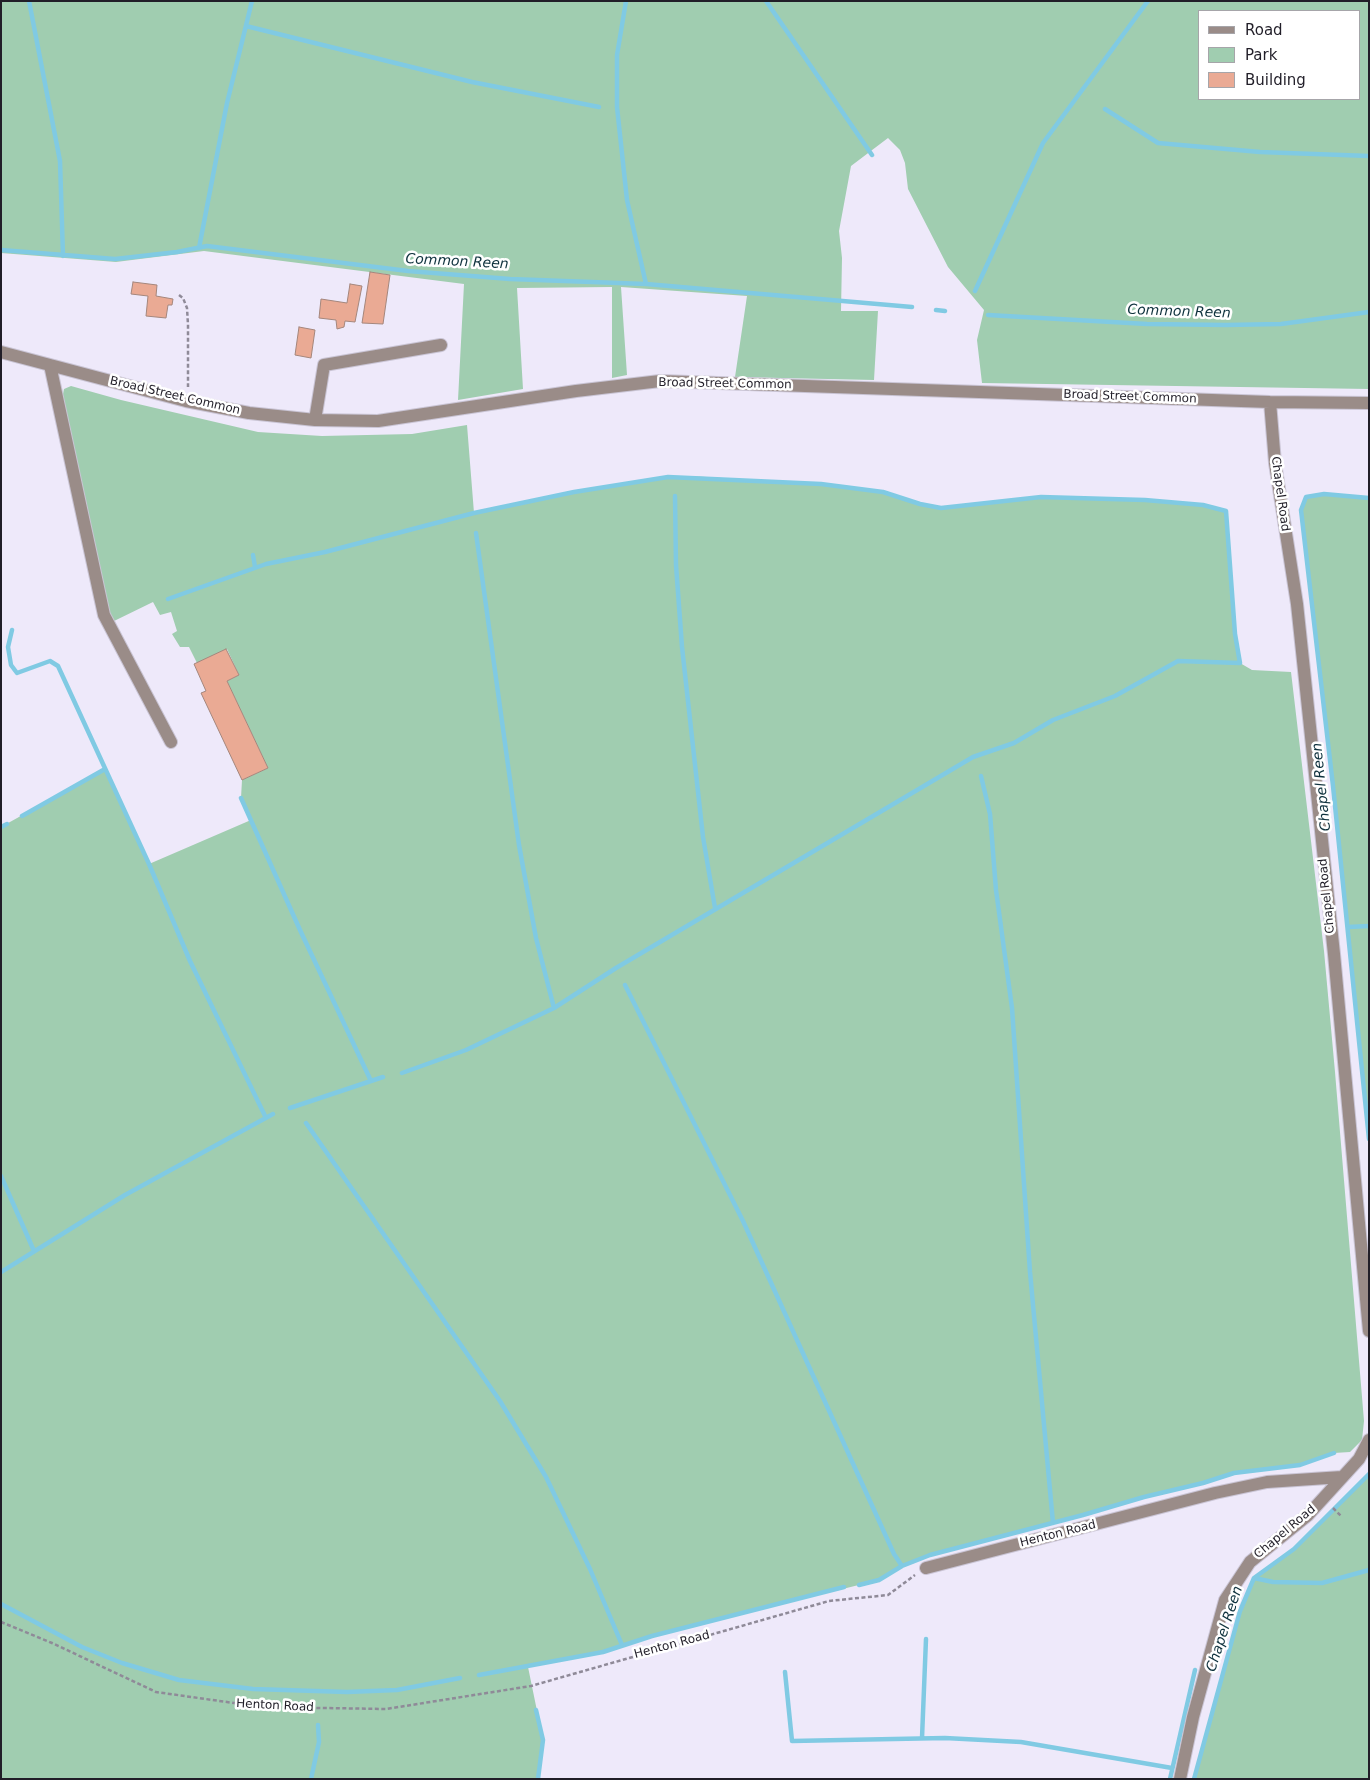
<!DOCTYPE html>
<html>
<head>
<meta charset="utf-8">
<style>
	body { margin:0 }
	#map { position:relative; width:1370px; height:1780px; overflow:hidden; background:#eee9fa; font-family:"DejaVu Sans",sans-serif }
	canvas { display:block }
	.frame { position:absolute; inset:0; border:2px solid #211e28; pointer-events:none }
	.legend { position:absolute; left:1198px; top:10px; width:162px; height:90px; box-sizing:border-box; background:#fff; border:1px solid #a6a5a9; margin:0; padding:6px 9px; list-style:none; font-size:15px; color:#211e28 }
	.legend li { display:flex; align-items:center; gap:10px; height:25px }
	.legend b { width:25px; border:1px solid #a6a5a9 }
</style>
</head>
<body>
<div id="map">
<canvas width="1370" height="1780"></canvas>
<div class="frame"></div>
<ul class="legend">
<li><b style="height:6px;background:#9a8c88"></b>Road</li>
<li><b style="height:14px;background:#a0cdb0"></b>Park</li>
<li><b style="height:14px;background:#eaaa94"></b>Building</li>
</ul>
</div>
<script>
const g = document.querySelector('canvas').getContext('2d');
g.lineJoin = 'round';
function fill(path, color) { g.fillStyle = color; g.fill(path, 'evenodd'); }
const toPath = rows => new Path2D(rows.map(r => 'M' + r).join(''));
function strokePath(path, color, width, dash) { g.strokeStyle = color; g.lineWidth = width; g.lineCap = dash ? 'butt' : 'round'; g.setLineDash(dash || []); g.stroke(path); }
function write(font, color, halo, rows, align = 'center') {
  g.font = font + ' "DejaVu Sans",sans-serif'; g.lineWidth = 5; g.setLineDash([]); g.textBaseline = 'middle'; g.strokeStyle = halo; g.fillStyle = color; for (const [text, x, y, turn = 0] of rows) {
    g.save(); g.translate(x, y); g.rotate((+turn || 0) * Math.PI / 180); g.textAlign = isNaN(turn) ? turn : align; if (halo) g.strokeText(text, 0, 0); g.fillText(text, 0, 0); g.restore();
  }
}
fill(toPath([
	[1,1,1369,1,1369,389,982,383,977,340,984,310,948,267,908,189,905,163,900,150,888,138,851,166,839,231,842,258,841,311,878,311,874,380,735,377,747,296,621,287,627,375,612,378,612,287,517,288,523,389,458,400,464,284,204,251,116,262,1,253],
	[1199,11,1359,11,1359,99,1199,99],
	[71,386,121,400,258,432,322,436,412,434,467,425,474,513,618,484,690,476,821,484,883,492,920,504,941,507,1041,497,1145,500,1203,505,1226,511,1235,634,1240,663,1252,670,1291,672,1324,951,1335,1072,1364,1421,1362,1440,1350,1452,1334,1453,1300,1465,1234,1473,1203,1483,1144,1497,1083,1515,930,1555,902,1566,879,1580,652,1636,603,1652,528,1667,543,1740,538,1779,1,1779,1,827,105,769,149,864,251,820,241,798,242,780,268,768,227,681,239,675,227,649,197,663,189,647,180,647,172,634,177,631,171,612,160,615,153,602,112,622,62,399,64,389],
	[1324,494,1369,498,1369,1139,1333,786,1301,510,1306,497],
	[1369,1474,1369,1779,1194,1779,1240,1611,1254,1578,1294,1549]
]), '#a0cdb0');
strokePath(toPath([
	[29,1,60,161,63,256],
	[626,1,617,55,617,107,627,200,646,284],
	[766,1,872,155],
	[246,26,472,82,599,107],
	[1105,109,1158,143,1260,152,1369,156],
	[199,248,227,103,252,1],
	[1,250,115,259,177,252,207,246,408,271,510,279,646,284,912,307],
	[975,291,1043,143,1148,1],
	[936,310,945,311],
	[988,315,1147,324,1226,325,1281,324,1369,312],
	[675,496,676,565,682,647,703,837,715,908],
	[1369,498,1324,494,1306,497,1301,510,1333,786,1369,1139],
	[476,533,519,845,536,938,554,1008],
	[253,555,255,567],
	[168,599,266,564,325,552,474,513,574,492,668,477,821,484,883,492,920,504,941,508,1041,497,1145,500,1203,505,1226,511,1235,634,1240,663,1178,661,1115,696,1053,720,1014,743,973,757,616,968,554,1008,466,1050,402,1073],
	[12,630,8,647,11,665,17,673,50,661,58,666,149,864,190,961,266,1118],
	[981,776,990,814,996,890,1012,1008,1030,1272,1053,1523],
	[241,798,300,930,371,1081],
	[22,816,105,769],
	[1,827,7,824],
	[1348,927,1369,926],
	[625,985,743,1221,894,1554,902,1566],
	[290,1108,383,1077],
	[306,1123,500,1401,546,1477,590,1569,622,1645],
	[1,1176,34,1251],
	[1,1272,125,1195,273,1114],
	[1254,1578,1273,1582,1322,1583,1369,1570],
	[859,1585,879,1580,902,1566,930,1555,1083,1515,1144,1497,1203,1483,1234,1473,1300,1465,1334,1453],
	[1,1604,82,1647,122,1663,179,1680,253,1689,347,1692,397,1690,460,1678],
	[785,1672,792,1741,945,1738,1021,1742,1172,1768],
	[479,1675,603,1652,652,1636,844,1587],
	[536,1710,543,1740,538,1779],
	[922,1738,926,1639],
	[311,1779,319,1742,318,1725],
	[1170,1779,1195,1670],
	[1194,1779,1240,1611,1254,1578,1294,1549,1369,1474]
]), '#80cae3', 4.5);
const building = toPath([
	[370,272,390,275,383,324,362,323,370,272],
	[133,282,157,285,156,296,173,299,172,305,168,305,166,318,146,316,148,296,131,294,133,282],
	[350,284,362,286,355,322,345,321,344,327,337,329,336,320,319,318,321,299,347,303,350,284],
	[299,327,315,330,311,358,295,355,299,327],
	[226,649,239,675,227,681,268,768,242,780,201,693,206,691,194,664,226,649]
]);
fill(building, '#eaaa94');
strokePath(building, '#a4867c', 1);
const minor = toPath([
	[1,352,186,401,249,413,315,420,378,421,576,391,660,381,1270,402,1369,403],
	[50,365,104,615,171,742],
	[1270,402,1275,463,1297,604,1334,954,1369,1331],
	[315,420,324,365,441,345],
	[926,1568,1215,1493,1267,1482,1342,1477],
	[1180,1779,1193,1717,1225,1600,1250,1562,1308,1515,1359,1459,1369,1440]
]);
strokePath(minor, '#c9c4d4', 14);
strokePath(toPath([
	[179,295,183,298,187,308,188,325,188,387],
	[1333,1508,1342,1517],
	[1,1622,52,1643,156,1692,262,1707,386,1709,531,1686,829,1601,888,1595,915,1575]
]), '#8f8a98', 2.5, [4, 2.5]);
strokePath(minor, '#9a8c88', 12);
write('12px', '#211e28', '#fff', [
	["Broad Street Common",725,384,1],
	["Broad Street Common",175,396,13],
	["Broad Street Common",1130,397,2],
	["Chapel Road",1280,494,82],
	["Chapel Road",1327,896,-96],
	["Chapel Road",1285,1532,-40],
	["Henton Road",1058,1534,-14],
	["Henton Road",672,1645,-15],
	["Henton Road",275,1706,3]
]);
write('italic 14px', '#0f323e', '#fff', [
	["Common Reen",457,262,3],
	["Common Reen",1179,312,2],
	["Chapel Reen",1322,787,-96],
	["Chapel Reen",1225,1629,-72]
]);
</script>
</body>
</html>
